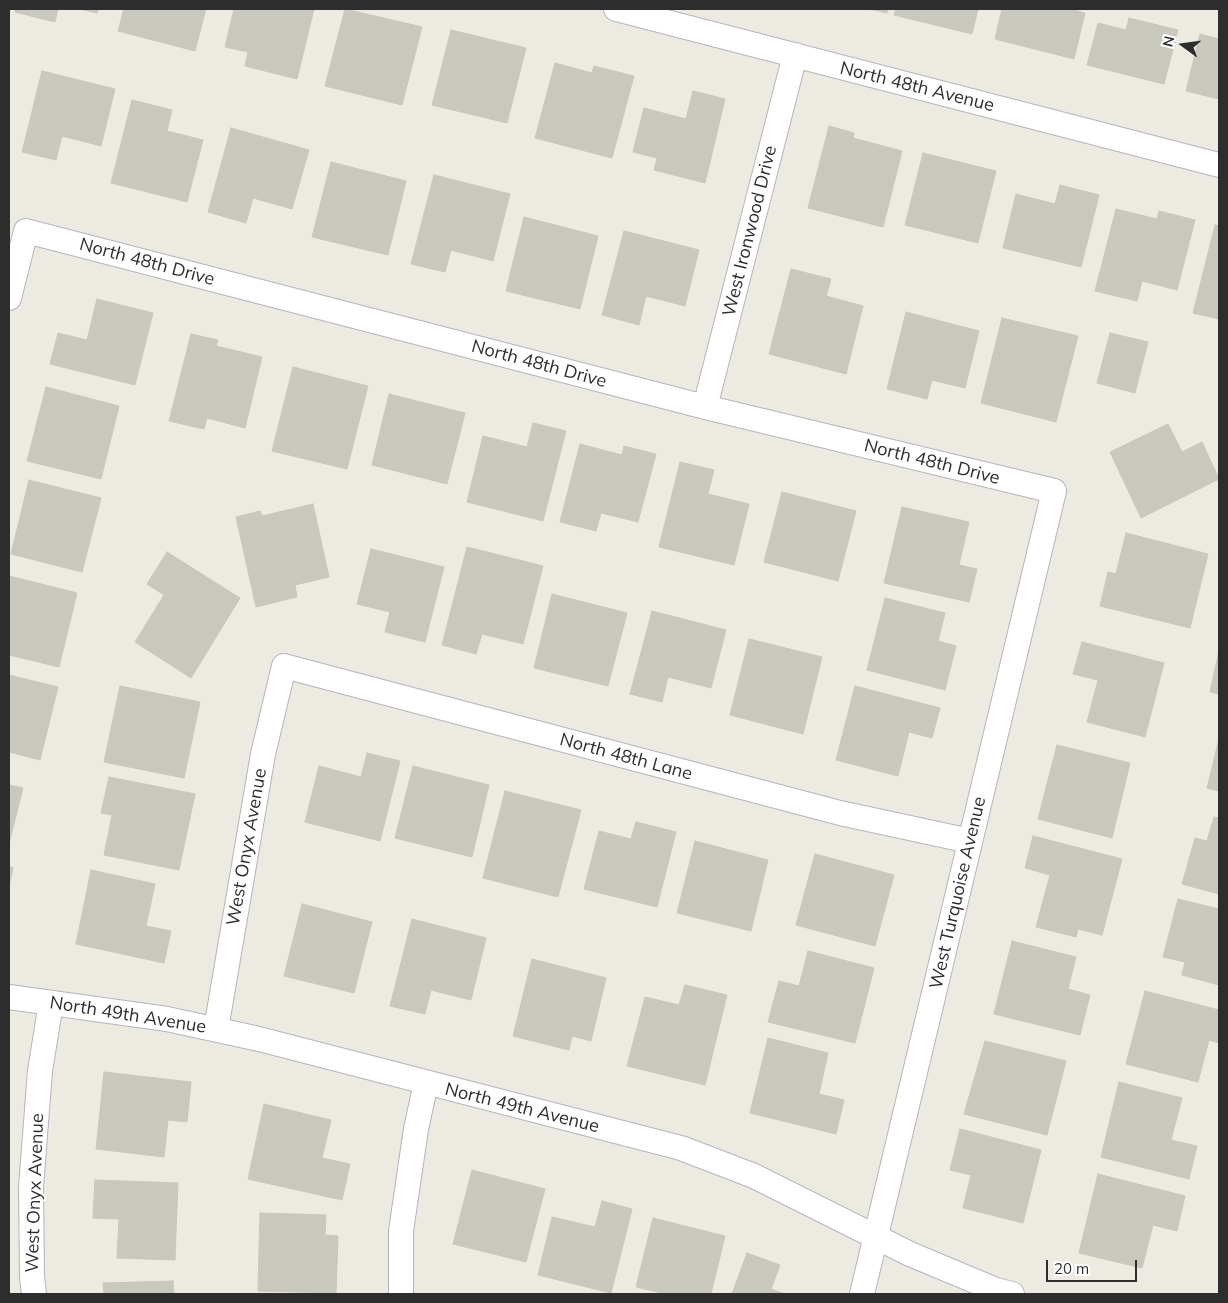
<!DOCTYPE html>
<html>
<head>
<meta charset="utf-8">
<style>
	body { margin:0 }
	#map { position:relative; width:1228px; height:1303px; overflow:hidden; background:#edeae1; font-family:Mulish,sans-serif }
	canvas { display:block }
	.frame { position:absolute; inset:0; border:10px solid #2d2d2d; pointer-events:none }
	.north { position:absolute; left:1158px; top:20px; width:50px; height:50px; -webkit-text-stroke:4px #fff; paint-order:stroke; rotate:284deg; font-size:14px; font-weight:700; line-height:20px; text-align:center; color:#2d2d2d }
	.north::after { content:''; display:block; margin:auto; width:18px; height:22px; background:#2d2d2d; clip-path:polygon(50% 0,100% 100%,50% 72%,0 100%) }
	.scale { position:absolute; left:1046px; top:1260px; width:91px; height:22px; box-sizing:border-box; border:2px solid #2d2d2d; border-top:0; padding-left:6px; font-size:15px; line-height:18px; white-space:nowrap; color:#2d2d2d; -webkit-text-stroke:4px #fff; paint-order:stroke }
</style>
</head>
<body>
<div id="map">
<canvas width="1228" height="1303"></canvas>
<div class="frame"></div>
<div class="north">N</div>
<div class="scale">20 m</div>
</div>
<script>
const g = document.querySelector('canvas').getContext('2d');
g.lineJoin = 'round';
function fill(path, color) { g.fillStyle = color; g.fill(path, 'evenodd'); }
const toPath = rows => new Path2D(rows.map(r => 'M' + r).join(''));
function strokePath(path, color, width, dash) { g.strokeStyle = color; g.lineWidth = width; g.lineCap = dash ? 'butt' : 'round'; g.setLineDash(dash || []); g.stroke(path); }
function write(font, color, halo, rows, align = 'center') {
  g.font = font + ' Mulish,sans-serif'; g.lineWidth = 4; g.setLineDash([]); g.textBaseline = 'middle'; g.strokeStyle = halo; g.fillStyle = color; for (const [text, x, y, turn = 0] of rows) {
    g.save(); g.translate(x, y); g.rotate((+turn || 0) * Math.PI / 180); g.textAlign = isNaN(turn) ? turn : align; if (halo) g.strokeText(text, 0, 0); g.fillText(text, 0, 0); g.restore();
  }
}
const building = toPath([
	[16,9,58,9,55,22,15,12,16,9],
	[80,9,99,9,97,13,80,9],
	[124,9,206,9,195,51,118,31,124,9],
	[234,9,314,9,297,79,245,66,248,52,225,47,234,9],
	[345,9,422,27,402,105,325,86,345,9],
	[869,9,888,9,887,13,869,9],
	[896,9,978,9,972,34,894,15,896,9],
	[1002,9,1070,9,1085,13,1074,59,995,39,1002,9],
	[1129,18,1178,30,1164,84,1087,65,1098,23,1126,30,1129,18],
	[451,30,526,48,507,123,432,105,451,30],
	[1200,34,1219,39,1219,99,1186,91,1200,34],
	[555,63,592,73,594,66,634,76,612,158,535,138,555,63],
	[42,71,115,89,101,146,62,136,56,160,22,152,42,71],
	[693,91,725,99,705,183,654,170,657,158,633,152,644,108,686,119,693,91],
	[132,100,172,110,167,131,203,140,187,202,111,183,132,100],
	[829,126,854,133,853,138,902,151,883,227,808,208,829,126],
	[231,128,309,150,292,209,253,198,246,223,208,212,231,128],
	[923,153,996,171,978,243,905,225,923,153],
	[331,162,406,181,388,255,312,237,331,162],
	[434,175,510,194,493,261,451,250,445,272,411,264,434,175],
	[1060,185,1099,195,1081,267,1003,248,1016,194,1055,204,1060,185],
	[1116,209,1157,219,1159,211,1195,220,1177,290,1142,281,1137,301,1095,291,1116,209],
	[524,217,598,236,580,309,506,291,524,217],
	[1215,225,1219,226,1219,319,1193,313,1215,225],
	[624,231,699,250,685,306,646,296,639,325,602,315,624,231],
	[791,269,831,279,826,296,863,306,846,374,769,354,791,269],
	[97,299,153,313,135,385,50,364,58,333,87,340,97,299],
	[906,312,979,331,965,388,932,380,927,399,887,389,906,312],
	[1002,318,1078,336,1056,422,981,403,1002,318],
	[1110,333,1148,342,1135,393,1097,383,1110,333],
	[191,334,218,340,216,346,262,357,245,428,207,418,204,429,169,421,191,334],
	[293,367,368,386,347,469,272,451,293,367],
	[46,387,119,406,101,479,27,461,46,387],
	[389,394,465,413,447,484,372,465,389,394],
	[533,423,566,431,543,521,467,502,483,436,527,447,533,423],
	[1168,424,1182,452,1202,442,1219,479,1141,518,1110,452,1168,424],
	[580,444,622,455,624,446,656,454,638,522,601,513,596,531,560,522,580,444],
	[680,462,714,470,708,494,749,504,734,565,659,547,680,462],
	[29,480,101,498,82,572,11,554,29,480],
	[782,492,856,511,838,581,764,562,782,492],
	[313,504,329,577,295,585,297,597,256,607,236,517,260,511,262,516,313,504],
	[902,507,969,522,959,565,977,569,969,602,884,583,902,507],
	[1126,533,1208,554,1190,628,1100,606,1108,572,1116,574,1126,533],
	[467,547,543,566,523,644,482,634,476,654,442,645,467,547],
	[371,549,444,567,425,642,385,632,390,612,357,604,371,549],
	[167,552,240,598,191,678,135,642,164,595,147,584,167,552],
	[9,576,77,593,59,667,9,655,9,576],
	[552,594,627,613,608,686,534,668,552,594],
	[885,598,945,613,938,641,956,646,945,690,867,670,885,598],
	[652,611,726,630,711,688,668,677,662,702,630,694,652,611],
	[749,639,822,657,803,734,730,715,749,639],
	[1082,642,1164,663,1145,737,1087,722,1098,680,1073,674,1082,642],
	[1219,651,1219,694,1210,692,1219,651],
	[9,675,58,687,40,760,9,752,9,675],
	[120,686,200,702,184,778,104,762,120,686],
	[855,686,940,708,932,738,909,732,898,776,836,760,855,686],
	[1219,739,1219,791,1207,788,1219,739],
	[1057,745,1130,763,1112,838,1038,819,1057,745],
	[367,753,400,761,380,841,305,822,319,766,361,777,367,753],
	[413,766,489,785,472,857,395,838,413,766],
	[109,777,195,794,179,870,104,855,112,815,101,813,109,777],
	[9,785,23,788,9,844,9,785],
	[505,791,581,810,558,897,483,878,505,791],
	[1214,817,1219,818,1219,894,1182,884,1195,838,1207,841,1214,817],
	[636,822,676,832,657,907,584,889,599,831,631,839,636,822],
	[1033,836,1122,859,1102,935,1078,929,1076,937,1036,927,1050,875,1025,868,1033,836],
	[695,841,768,860,751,931,677,913,695,841],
	[815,854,894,875,875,946,796,925,815,854],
	[9,866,13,868,9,886,9,866],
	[91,870,155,884,146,926,171,931,164,963,76,944,91,870],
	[1178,899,1219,909,1219,985,1182,975,1185,962,1163,957,1178,899],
	[302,904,372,922,354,993,284,976,302,904],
	[412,919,486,938,471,1000,431,990,425,1014,390,1006,412,919],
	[1012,941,1076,957,1068,989,1090,995,1080,1035,994,1014,1012,941],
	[808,951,874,968,855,1043,768,1022,779,981,799,986,808,951],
	[532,959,606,978,591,1041,572,1036,569,1050,513,1036,532,959],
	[685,985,727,995,705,1085,627,1066,645,997,679,1005,685,985],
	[1145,991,1219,1010,1219,1043,1209,1040,1198,1082,1126,1064,1145,991],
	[768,1038,828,1053,819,1094,844,1100,836,1134,750,1113,768,1038],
	[985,1041,1066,1061,1047,1135,964,1114,985,1041],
	[104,1072,191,1082,187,1122,168,1120,164,1157,96,1149,104,1072],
	[1119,1082,1182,1098,1171,1140,1197,1146,1189,1179,1101,1157,1119,1082],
	[264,1104,331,1120,322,1158,350,1164,342,1200,248,1179,264,1104],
	[960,1129,1041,1150,1023,1223,963,1208,971,1175,950,1170,960,1129],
	[472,1170,545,1189,526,1262,453,1244,472,1170],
	[1098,1174,1185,1196,1177,1231,1153,1225,1142,1268,1079,1253,1098,1174],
	[95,1180,178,1183,175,1260,117,1258,119,1219,93,1218,95,1180],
	[602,1201,632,1209,611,1293,538,1275,552,1217,595,1227,602,1201],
	[260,1213,326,1215,325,1235,338,1236,336,1293,258,1291,260,1213],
	[653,1218,725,1236,711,1294,666,1294,636,1287,653,1218],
	[747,1253,780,1265,771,1289,785,1294,732,1294,747,1253],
	[173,1281,174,1294,104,1294,103,1283,173,1281]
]);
fill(building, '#c9c8bf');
strokePath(building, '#c9c6ba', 1);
const street = toPath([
	[616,9,1219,165],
	[9,298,26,231,705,407,1054,491,862,1294],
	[705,407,795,55],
	[9,997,167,1019,259,1039,681,1148,754,1176,910,1254,996,1290,1012,1294],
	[216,1029,263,754,284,666,840,813,970,841],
	[34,1294,32,1277,31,1187,40,1071,51,1003],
	[401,1294,401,1231,416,1129,426,1083]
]);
strokePath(street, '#b4b4bf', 26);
strokePath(street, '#fff', 24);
write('18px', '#2d2d2d', '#fff', [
	["North 48th Avenue",917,87,14],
	["West Ironwood Drive",750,231,-76],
	["North 48th Drive",147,262,15],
	["North 48th Drive",539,364,15],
	["North 48th Drive",932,462,14],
	["North 48th Lane",626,757,15],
	["West Onyx Avenue",247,847,-80],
	["West Turquoise Avenue",958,893,-77],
	["North 49th Avenue",128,1015,9],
	["North 49th Avenue",522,1108,14],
	["West Onyx Avenue",35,1193,-88]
]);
</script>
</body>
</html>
